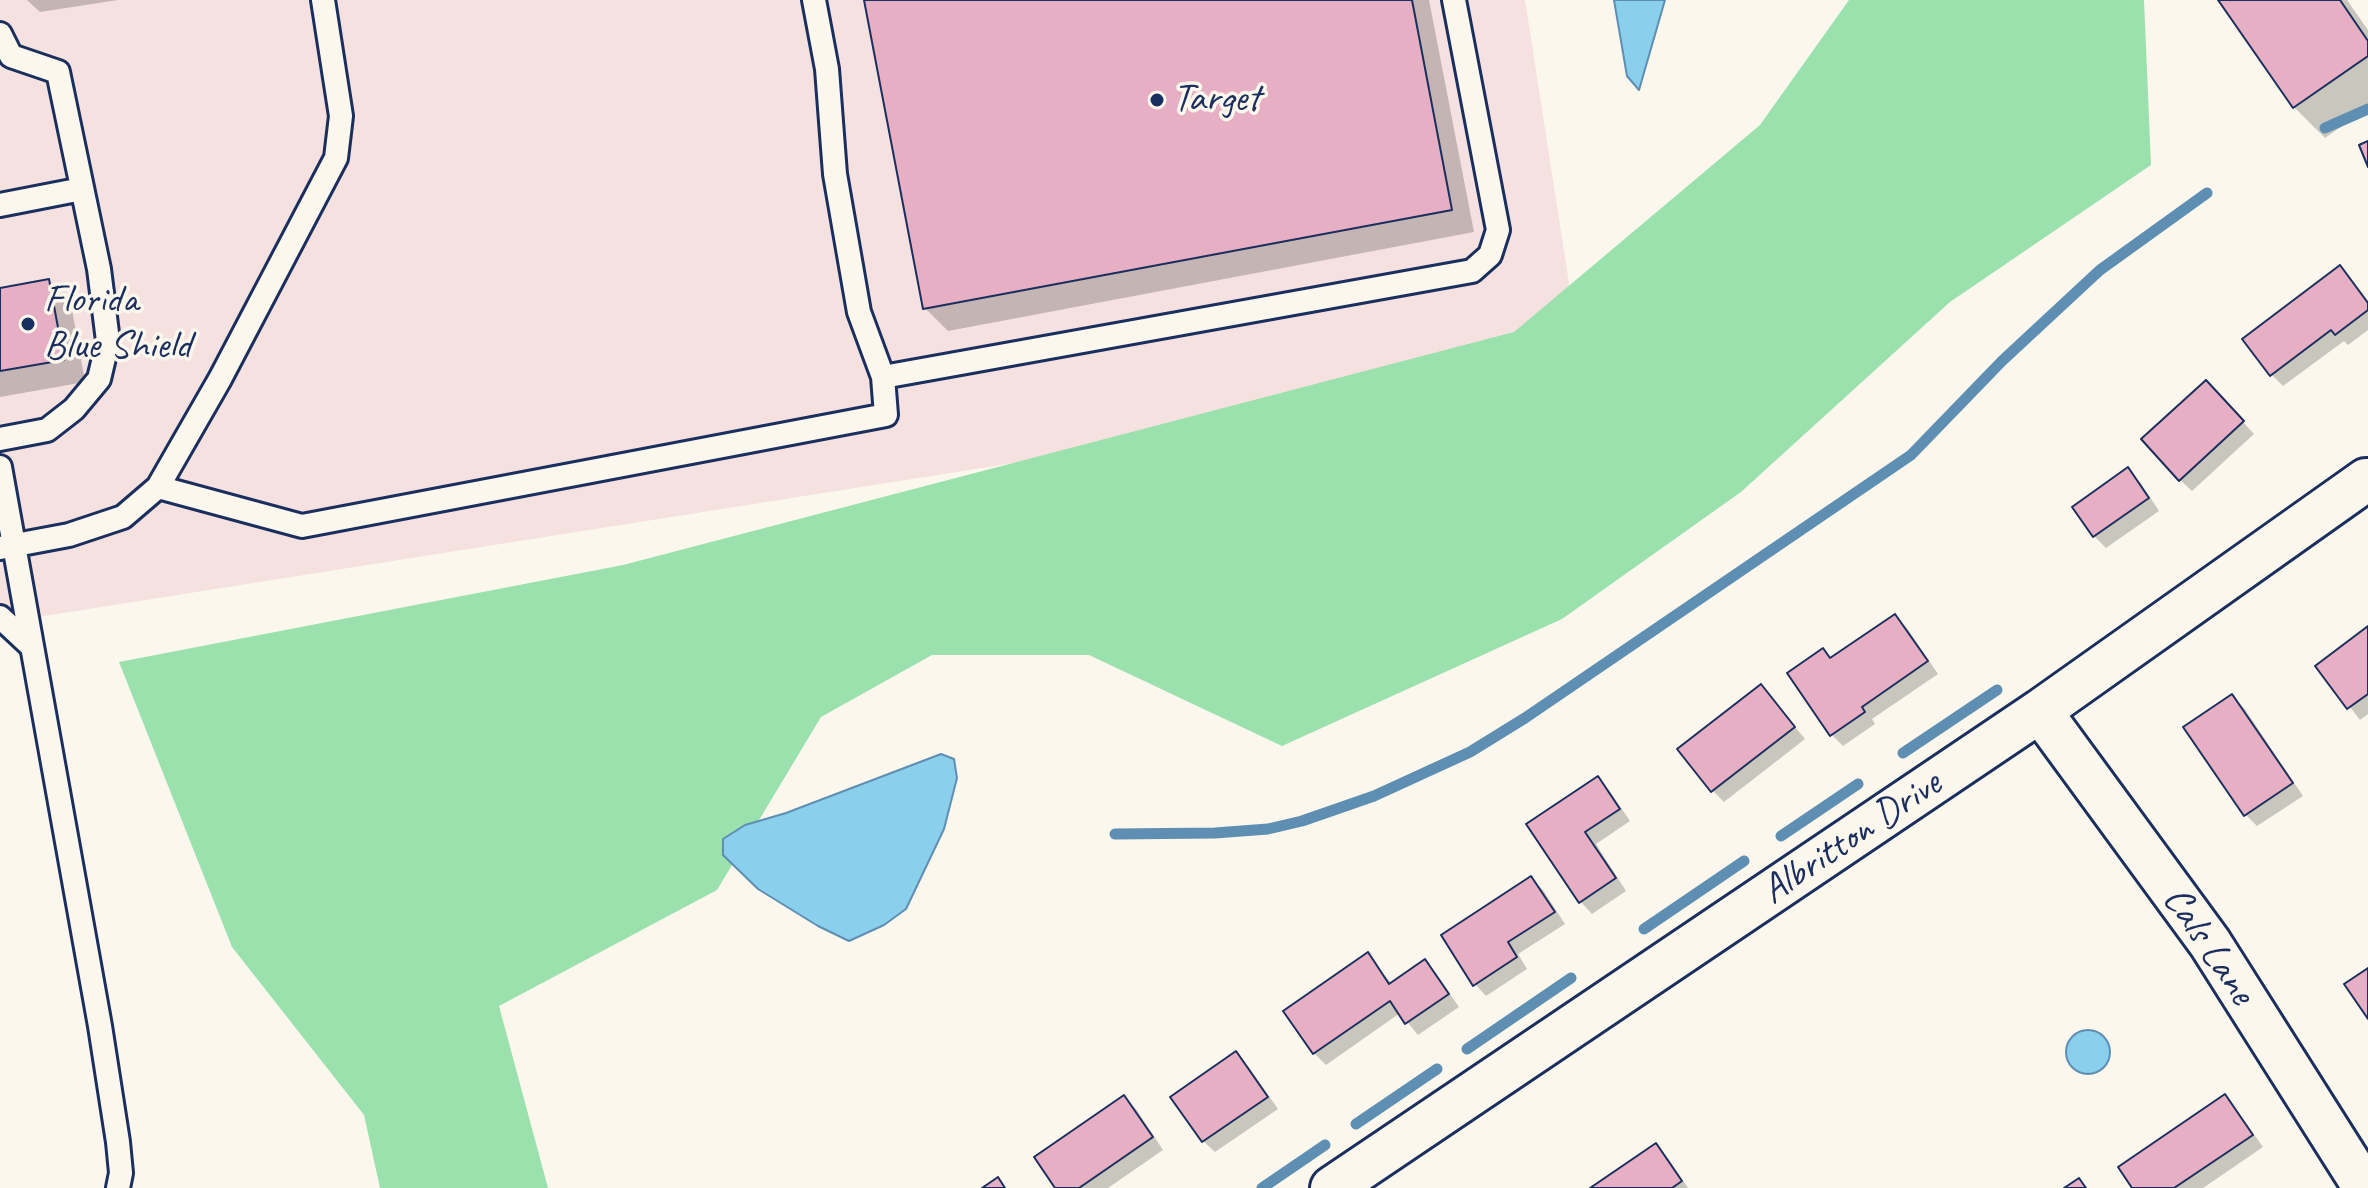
<!DOCTYPE html>
<html>
<head>
<meta charset="utf-8">
<style>
	body { margin:0 }
	canvas { display:block; background:#fbf7ec }
</style>
</head>
<body>
<canvas width="2368" height="1188"></canvas>
<script>
const g = document.querySelector('canvas').getContext('2d');
g.lineJoin = 'round';
function fill(path, color) { g.fillStyle = color; g.fill(path, 'evenodd'); }
const toPath = rows => new Path2D(rows.map(r => 'M' + r).join(''));
function strokePath(path, color, width, dash) { g.strokeStyle = color; g.lineWidth = width; g.lineCap = dash ? 'butt' : 'round'; g.setLineDash(dash || []); g.stroke(path); }
function write(font, color, halo, rows, align = 'center') {
  g.font = font + ' Caveat,sans-serif'; g.lineWidth = 7; g.setLineDash([]); g.textBaseline = 'middle'; g.strokeStyle = halo; g.fillStyle = color; for (const [text, x, y, turn = 0] of rows) {
    g.save(); g.translate(x, y); g.rotate((+turn || 0) * Math.PI / 180); g.textAlign = isNaN(turn) ? turn : align; if (halo) g.strokeText(text, 0, 0); g.fillText(text, 0, 0); g.restore();
  }
}
fill(toPath([
	[0,0,1525,0,1583,373,0,623]
]), '#f5e1e0');
fill(toPath([
	[1849,0,2144,0,2151,165,1950,302,1741,492,1562,619,1282,746,1089,655,932,655,821,717,717,890,499,1006,548,1188,380,1188,364,1115,232,947,119,662,623,565,1514,332,1760,125]
]), '#9be1ae');
const water = toPath([
	[1614,0,1665,0,1639,90,1627,76,1614,0],
	[941,754,954,759,957,778,944,829,906,909,884,925,849,941,818,926,758,889,723,855,723,839,745,825,786,813,941,754],
	'2066 1052a22 22 0 1 1 44 0a22 22 0 1 1-44 0Z'
]);
fill(water, '#8acfec');
strokePath(water, '#5e8fb3', 2);
fill(toPath([
	[27,0,118,0,40,12],
	[865,0,1429,0,1474,232,948,331,925,308],
	[2221,0,2347,0,2368,30,2368,108,2325,138,2294,107],
	[2340,268,2368,302,2368,330,2348,345,2344,341,2283,386,2271,374],
	[48,281,71,304,85,382,0,397,0,290],
	[2217,394,2254,434,2192,491,2180,480],
	[2128,470,2140,482,2159,511,2106,548,2094,536],
	[1895,616,1907,628,1938,674,1872,719,1875,724,1843,746,1832,735,1823,650,1832,659],
	[2368,629,2368,714,2360,720,2318,666],
	[1761,686,1805,739,1724,802,1712,790],
	[2232,696,2244,708,2303,796,2257,826,2246,815],
	[1597,778,1609,790,1630,821,1596,844,1626,891,1592,914,1581,902,1528,824],
	[1531,878,1543,890,1565,924,1518,954,1527,969,1486,996,1475,984],
	[1367,955,1392,984,1424,962,1436,974,1459,1007,1418,1035,1400,1013,1326,1065,1314,1053],
	[1236,1054,1248,1066,1278,1109,1215,1152,1203,1141],
	[1124,1097,1136,1109,1163,1150,1108,1188,1058,1188],
	[2224,1097,2236,1109,2263,1147,2203,1188,2135,1188],
	[1656,1146,1667,1157,1688,1188,1594,1188]
]), '#0003');
strokePath(toPath([
	[2325,128,2368,109],
	[1903,753,1997,690],
	[1115,834,1215,833,1268,829,1302,821,1374,796,1470,752,1525,718,1911,455,2002,361,2100,270,2207,193],
	[1781,836,1858,784],
	[1644,929,1744,861],
	[1467,1049,1571,978],
	[1356,1124,1437,1069],
	[1262,1188,1325,1145]
]), '#5e8fb3', 11);
const building = toPath([
	[864,0,1412,0,1452,210,923,309,864,0],
	[2218,0,2340,0,2368,41,2368,56,2293,108,2218,0],
	[2368,141,2368,167,2359,145,2368,141],
	[2340,265,2368,303,2368,310,2335,335,2331,330,2270,376,2242,339,2340,265],
	[49,279,64,360,0,371,0,288,49,279],
	[2206,380,2244,421,2179,481,2141,439,2206,380],
	[2128,467,2149,498,2093,537,2072,507,2128,467],
	[1895,614,1928,661,1862,707,1865,712,1830,736,1787,673,1823,648,1830,658,1895,614],
	[2368,626,2368,694,2347,709,2315,666,2368,626],
	[1761,684,1795,727,1711,792,1677,749,1761,684],
	[2232,694,2293,783,2244,816,2183,727,2232,694],
	[1598,776,1620,809,1585,832,1616,878,1579,903,1526,824,1598,776],
	[1531,876,1555,912,1508,942,1517,957,1473,986,1441,935,1531,876],
	[1368,952,1389,984,1425,959,1449,994,1405,1024,1390,1001,1313,1054,1283,1011,1368,952],
	[2368,968,2368,1019,2344,984,2368,968],
	[1236,1051,1268,1097,1202,1142,1170,1097,1236,1051],
	[2225,1094,2253,1135,2174,1188,2132,1188,2118,1167,2225,1094],
	[1124,1095,1153,1137,1079,1188,1055,1188,1034,1157,1124,1095],
	[1656,1143,1682,1181,1672,1188,1590,1188,1656,1143],
	[998,1177,1005,1188,982,1188,998,1177],
	[2079,1178,2086,1188,2064,1188,2079,1178]
]);
fill(building, '#e7afc3');
strokePath(building, '#1b2f5e', 2);
const lane = toPath([
	[0,34,11,56,58,72,99,269,108,341,99,379,74,409,47,430,0,439],
	[0,205,82,189],
	[883,377,1472,271,1490,255,1498,230,1454,0],
	[0,467,100,1026,118,1142,121,1173,118,1188],
	[158,487,302,526,886,415,883,377,859,312,835,174,827,69,814,0],
	[0,548,69,535,123,517,158,487,220,379,336,158,341,116,323,0],
	[0,617,30,645]
]);
const street = toPath([
	[2040,711,2210,943,2365,1188],
	[1332,1188,2040,711,2366,480]
]);
strokePath(lane, '#1b2f5e', 28);
strokePath(street, '#1b2f5e', 48);
strokePath(lane, '#fbf7ec', 22);
strokePath(street, '#fbf7ec', 42);
for (const [x, y, r, color] of [
	[1157,100,8,"#1b2f5e"],
	[28,324,8,"#1b2f5e"]
]) { const dot = new Path2D(); dot.arc(x, y, r, 0, 2 * Math.PI); g.fillStyle = color; g.fill(dot); strokePath(dot, '#fbf7ec', 3); }
write('40px', '#1b2f5e', '#fbf7ec', [
	["Target",1173,100],
	["Florida",44,301],
	["Blue Shield",44,347]
], 'left');
write('40px', '#1b2f5e', '#fbf7ec', [
	["Albritton Drive",1852,838,-34],
	["Cals Lane",2208,946,56]
]);
</script>
</body>
</html>
